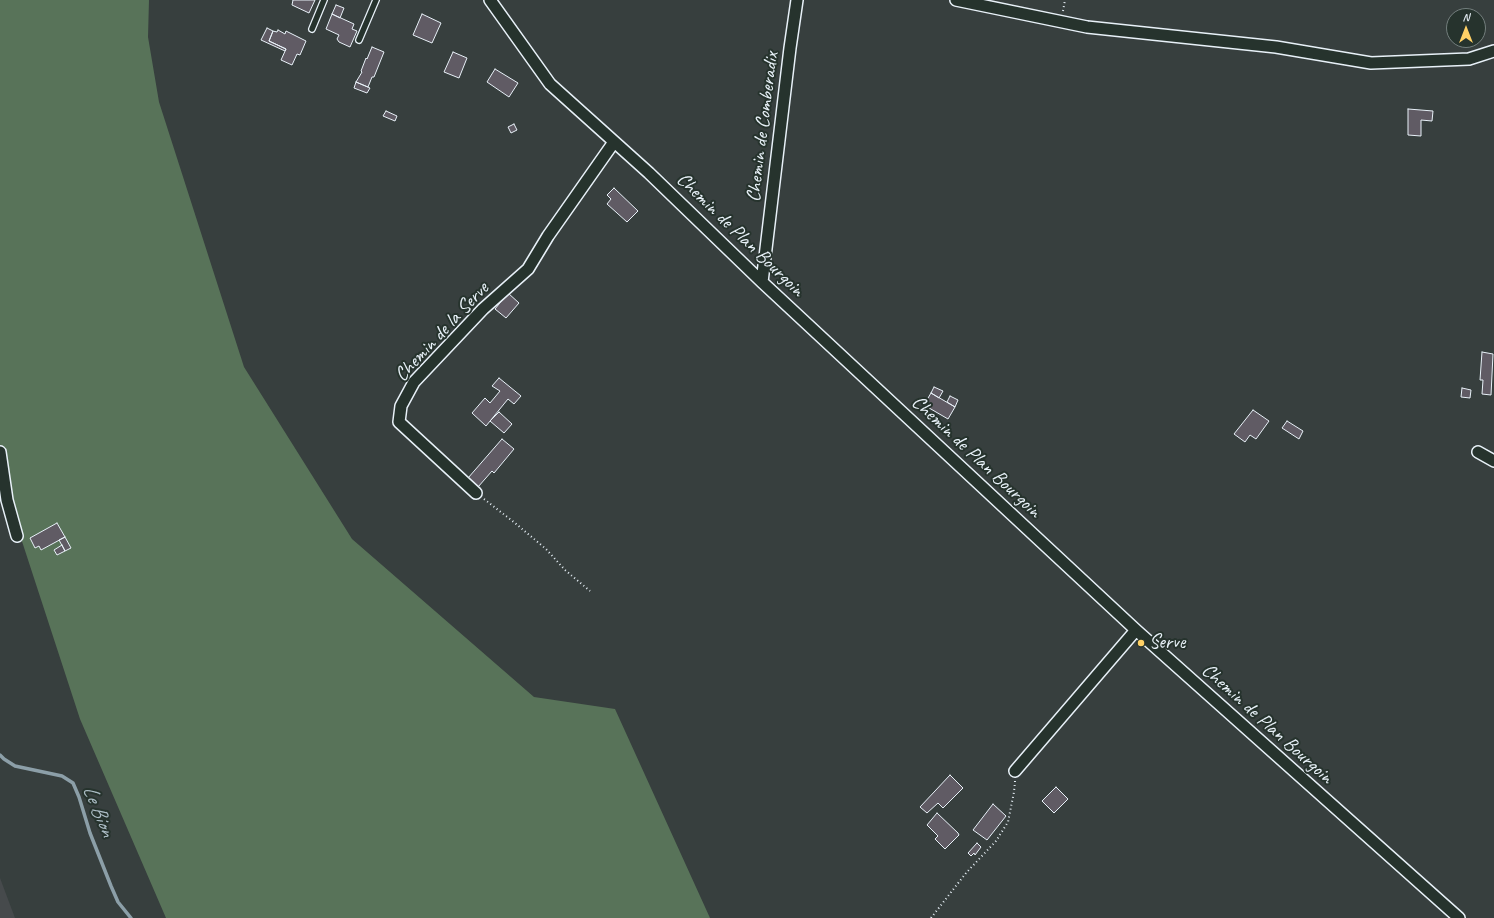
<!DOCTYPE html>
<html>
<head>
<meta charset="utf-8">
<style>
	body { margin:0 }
	#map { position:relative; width:1494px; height:918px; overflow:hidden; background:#373f3e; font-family:Caveat,sans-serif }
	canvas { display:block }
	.north { position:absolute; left:1446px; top:8px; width:40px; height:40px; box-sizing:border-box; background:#26332d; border:1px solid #747f7e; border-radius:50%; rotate:0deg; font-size:11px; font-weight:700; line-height:16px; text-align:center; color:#e8f1f8 }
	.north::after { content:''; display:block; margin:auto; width:14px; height:18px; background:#ffd166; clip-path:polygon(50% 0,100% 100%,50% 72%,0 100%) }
</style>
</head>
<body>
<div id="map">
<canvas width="1494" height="918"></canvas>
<div class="north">N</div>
</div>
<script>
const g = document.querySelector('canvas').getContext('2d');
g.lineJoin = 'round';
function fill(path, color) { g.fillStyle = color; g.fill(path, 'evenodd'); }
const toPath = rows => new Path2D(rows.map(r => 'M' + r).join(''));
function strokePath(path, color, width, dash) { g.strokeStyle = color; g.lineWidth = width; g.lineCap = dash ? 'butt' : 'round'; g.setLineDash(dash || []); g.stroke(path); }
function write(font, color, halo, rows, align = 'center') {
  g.font = font + ' Caveat,sans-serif'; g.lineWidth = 4; g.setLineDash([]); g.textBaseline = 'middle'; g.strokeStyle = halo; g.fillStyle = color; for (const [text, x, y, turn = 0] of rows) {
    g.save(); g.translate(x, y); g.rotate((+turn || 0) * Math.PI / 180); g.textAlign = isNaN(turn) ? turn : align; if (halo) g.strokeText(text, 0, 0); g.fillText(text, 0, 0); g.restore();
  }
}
fill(toPath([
	[0,878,15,918,0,918]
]), '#464a4c');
fill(toPath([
	[0,0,149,0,148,37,159,102,244,367,352,539,534,697,615,709,710,918,166,918,80,719,0,474]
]), '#587359');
strokePath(toPath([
	[0,755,4,759,15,766,62,776,73,783,79,797,90,833,111,886,118,902,131,918]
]), '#8c9fa8', 3.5);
const building = toPath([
	[293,0,315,0,309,13,292,5,293,0],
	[336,5,344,8,340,18,332,14,336,5],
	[332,14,354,24,352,29,357,31,350,47,339,42,337,39,339,35,326,29,332,14],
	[422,14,441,23,432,43,413,35,422,14],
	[267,28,273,31,269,41,286,49,285,51,261,40,267,28],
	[278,30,285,34,286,31,306,41,300,55,297,54,292,65,281,60,286,49,269,41,273,31,277,32,278,30],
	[372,47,384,52,374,77,372,77,368,87,356,82,362,72,361,71,366,58,367,59,372,47],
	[453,52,467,58,459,78,444,72,453,52],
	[495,69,518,83,509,97,487,82,495,69],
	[356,82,370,88,367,93,354,88,356,82],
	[1408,109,1433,111,1432,121,1421,120,1421,136,1408,135,1408,109],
	[386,111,397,116,395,121,383,116,386,111],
	[514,124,517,130,511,133,508,127,514,124],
	[614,188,638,211,627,222,607,204,611,199,607,195,614,188],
	[508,293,519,303,506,318,495,309,508,293],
	[1482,352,1493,354,1491,395,1482,394,1483,380,1480,380,1482,352],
	[499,378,521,396,514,404,508,399,486,426,472,413,485,398,490,403,500,391,492,386,499,378],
	[934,387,943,391,939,398,931,393,934,387],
	[1462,388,1471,390,1470,398,1461,397,1462,388],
	[931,393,955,407,948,419,924,405,931,393],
	[950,396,958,400,955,407,947,402,950,396],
	[1253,410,1269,421,1256,439,1250,435,1245,442,1234,434,1253,410],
	[499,412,512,424,504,433,490,421,499,412],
	[1287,421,1303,431,1299,439,1282,428,1287,421],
	[502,439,514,449,494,473,492,471,478,487,468,478,502,439],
	[57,523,65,537,41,550,39,546,35,548,30,538,57,523],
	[65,537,71,548,65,551,59,540,65,537],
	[62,545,65,551,57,555,54,550,62,545],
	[950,775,963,788,943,808,938,803,927,813,920,807,950,775],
	[1056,787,1068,799,1054,813,1042,801,1056,787],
	[993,804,1006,816,987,840,973,830,993,804],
	[937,813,958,833,959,835,945,849,935,839,938,836,927,825,937,813],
	[977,843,981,847,975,855,974,853,971,856,968,853,977,843]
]);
fill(building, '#605b64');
strokePath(building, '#e8f1f8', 1);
const service = toPath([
	[312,29,324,0],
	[359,40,376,0]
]);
const minor = toPath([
	[490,0,550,84,649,173,762,282,1136,630,1459,918],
	[956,0,1087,27,1276,47,1371,63,1469,59,1494,51],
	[762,282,790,48,797,0],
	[0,452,7,500,17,536],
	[1478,452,1494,461],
	[476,493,399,422,401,406,414,382,483,309,528,269,548,236,614,142],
	[1015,771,1136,630]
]);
strokePath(service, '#e8f1f8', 8);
strokePath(minor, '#e8f1f8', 14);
strokePath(toPath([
	[1063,11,1065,0],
	[484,499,515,523,546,549,565,570,590,591],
	[931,918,966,873,996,841,1008,822,1014,792,1015,781]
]), '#e8f1f8', 2, [1, 3]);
strokePath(service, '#26332d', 5.5);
strokePath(minor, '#26332d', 11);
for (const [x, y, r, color] of [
	[1141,643,4,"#ffd166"]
]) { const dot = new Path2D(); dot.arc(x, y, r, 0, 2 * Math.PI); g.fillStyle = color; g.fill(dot); strokePath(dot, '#26332d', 1.5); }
write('20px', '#e8f1f8', '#26332d', [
	["Chemin de Comberadix",763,127,-83],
	["Chemin de Plan Bourgoin",740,235,44],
	["Chemin de la Serve",442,332,-47],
	["Chemin de Plan Bourgoin",976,457,43],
	["Chemin de Plan Bourgoin",1267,724,42]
]);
write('20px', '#e8f1f8', '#26332d', [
	["Serve",1149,643]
], 'left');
write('italic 21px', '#aabbc3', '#26332d', [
	["Le Bion",98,811,68]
]);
</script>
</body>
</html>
